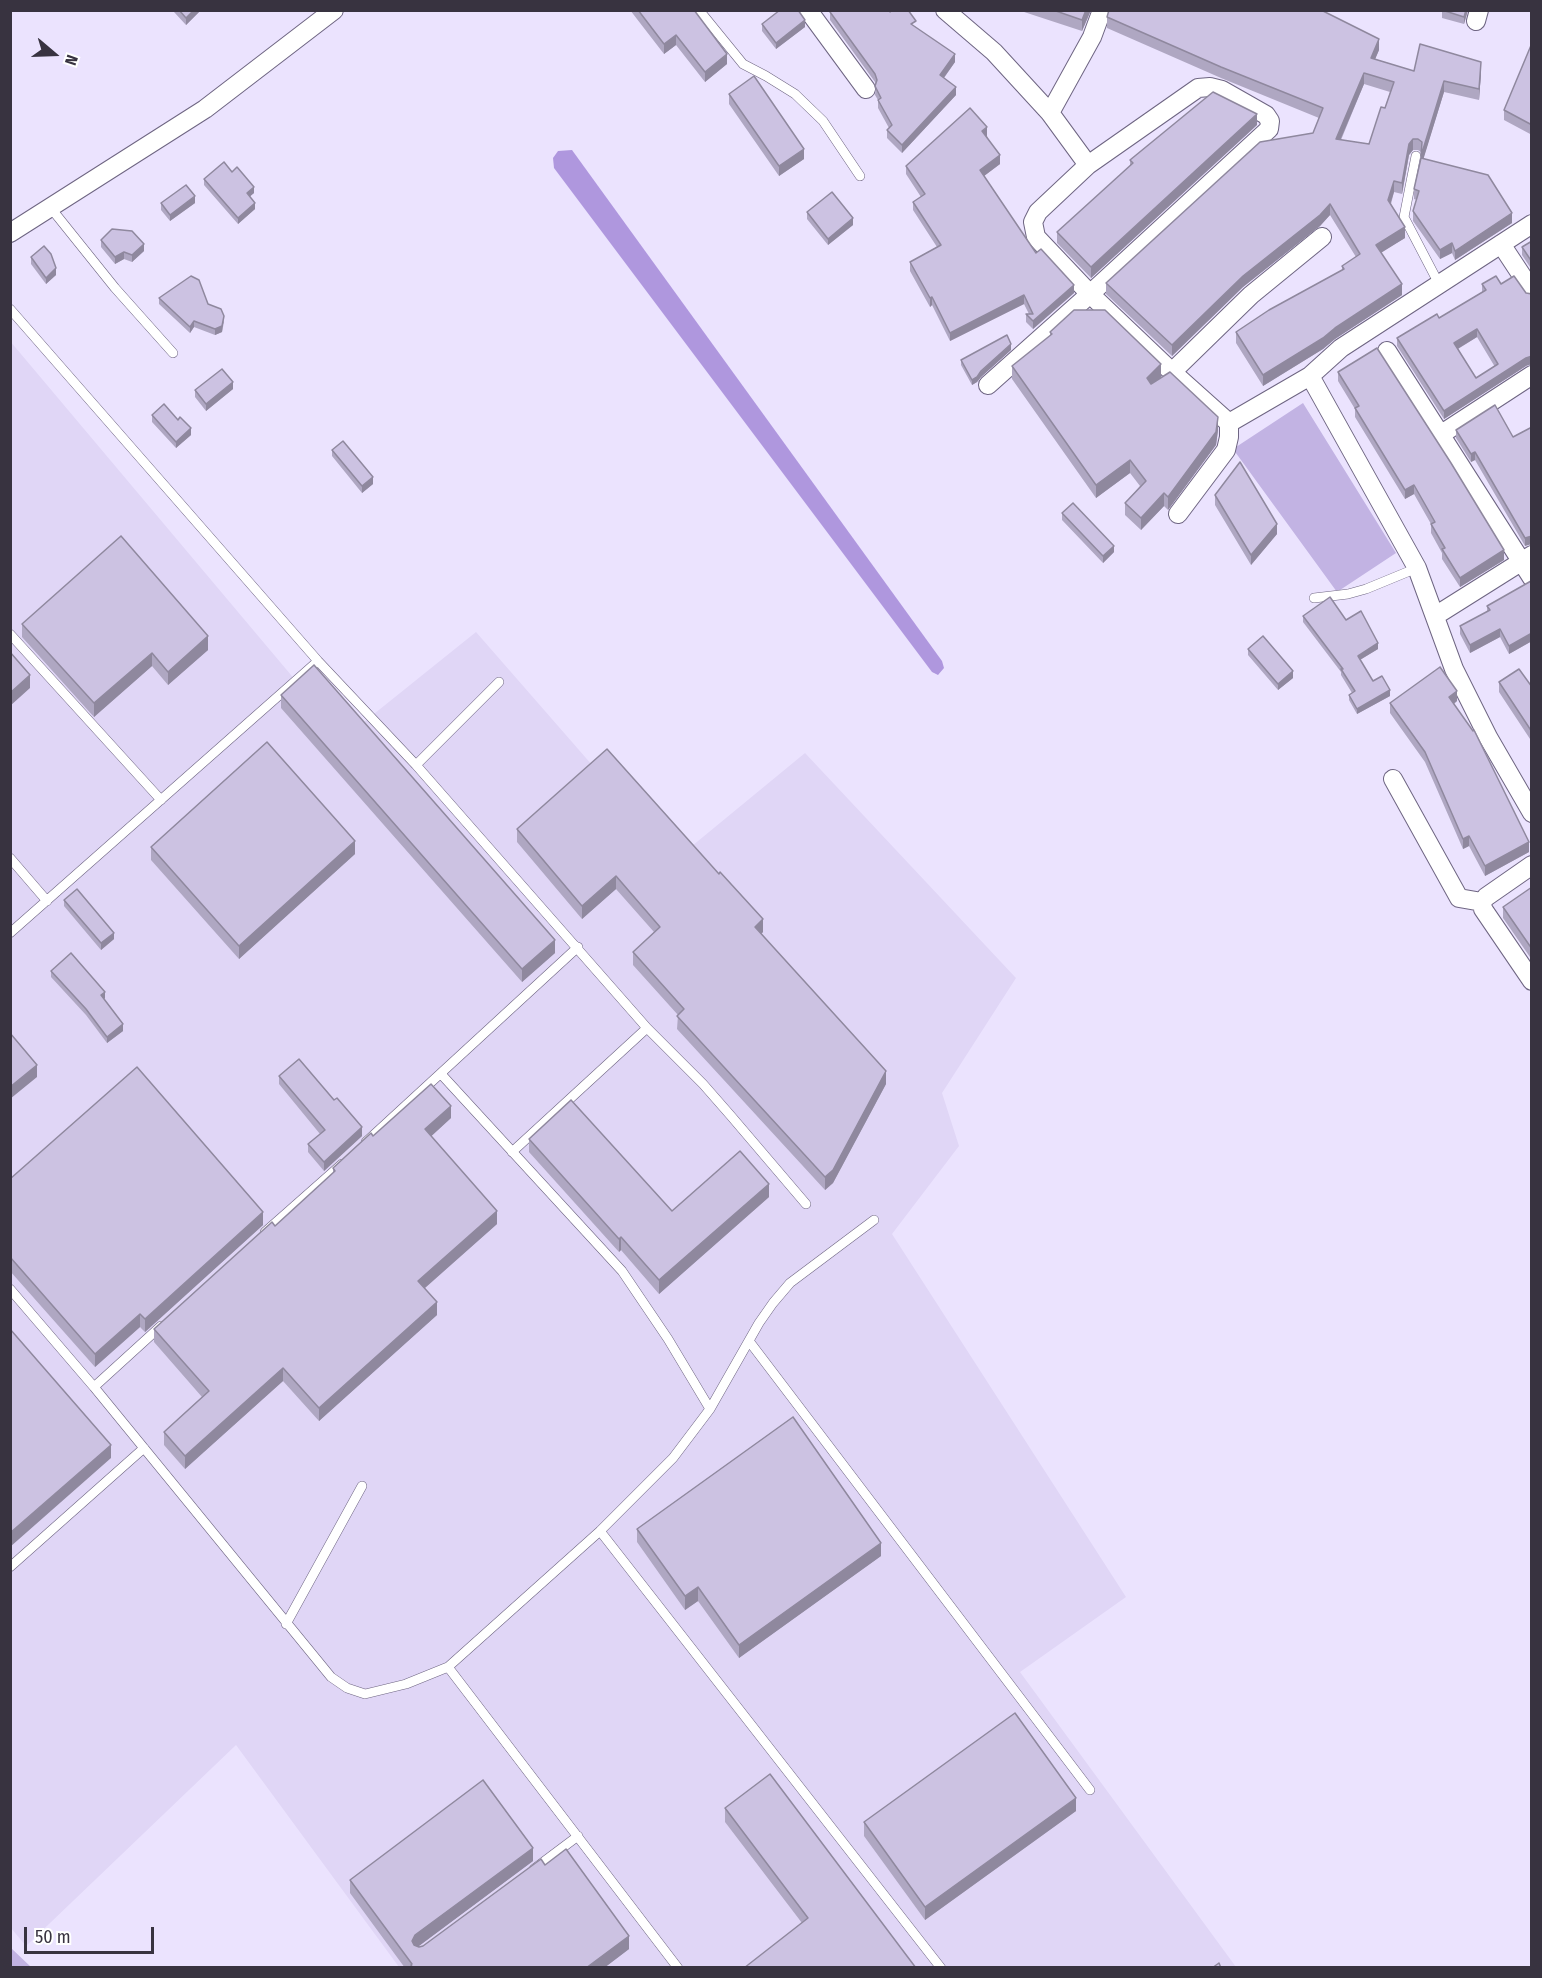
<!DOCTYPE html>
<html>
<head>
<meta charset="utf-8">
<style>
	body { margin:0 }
	#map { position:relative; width:1542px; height:1978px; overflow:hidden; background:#ebe3fe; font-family:"Fira Sans Condensed",sans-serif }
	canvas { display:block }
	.frame { position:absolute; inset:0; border:12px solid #383340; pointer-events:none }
	.north { position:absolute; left:24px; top:24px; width:60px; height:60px; -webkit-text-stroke:4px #fff; paint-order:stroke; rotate:109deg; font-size:16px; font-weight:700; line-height:24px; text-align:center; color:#383340 }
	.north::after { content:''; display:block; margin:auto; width:21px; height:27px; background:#383340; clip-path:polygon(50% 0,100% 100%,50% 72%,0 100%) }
	.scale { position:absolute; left:24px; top:1927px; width:130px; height:27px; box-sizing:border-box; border:3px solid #383340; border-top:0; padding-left:8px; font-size:18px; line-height:21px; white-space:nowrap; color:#383340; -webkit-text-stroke:4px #fff; paint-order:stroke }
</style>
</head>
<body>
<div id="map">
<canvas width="1542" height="1978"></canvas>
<div class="frame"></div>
<div class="north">N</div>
<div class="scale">50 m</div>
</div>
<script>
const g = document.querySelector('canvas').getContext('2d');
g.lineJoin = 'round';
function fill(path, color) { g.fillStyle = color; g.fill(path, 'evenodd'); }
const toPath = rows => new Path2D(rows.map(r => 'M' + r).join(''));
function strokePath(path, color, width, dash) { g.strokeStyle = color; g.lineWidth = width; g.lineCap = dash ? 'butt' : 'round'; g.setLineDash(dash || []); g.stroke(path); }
fill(toPath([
	[10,341,344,738,476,632,675,860,805,753,1016,978,942,1093,959,1146,892,1234,1126,1597,1020,1672,1236,1967,399,1967,236,1745,26,1946,11,1928]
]), '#e0d6f6');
fill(toPath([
	[1303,403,1396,553,1337,592,1233,449],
	[11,1948,31,1967,11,1967]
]), '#c2b3e3');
fill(toPath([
	[572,150,942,661,944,668,938,675,932,672,554,168,553,158,558,151]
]), '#af97de');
const service = toPath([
	[699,10,743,64,766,76,795,94,823,121,860,176],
	[1416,156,1404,217,1439,284],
	[50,207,115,288,173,353],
	[10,309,318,661,416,765,647,1028,703,1084,731,1116,806,1204],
	[1314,598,1348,594,1366,589,1417,568],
	[10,634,161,800],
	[416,765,499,682],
	[10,858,47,901],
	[10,933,318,661],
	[441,1074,622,1271,668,1339,710,1409],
	[366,1142,578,947],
	[512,1152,647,1028],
	[265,1232,342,1164],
	[10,1289,94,1387,331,1677,347,1688,365,1694,406,1684,448,1667,600,1531,673,1458,710,1409,759,1323,773,1303,790,1283,874,1220],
	[749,1341,1090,1790],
	[94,1387,161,1326],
	[600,1531,941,1968],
	[10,1567,144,1448],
	[286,1624,362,1486],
	[448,1667,678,1968],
	[534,1869,578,1836]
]);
const minor = toPath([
	[808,10,866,89],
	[945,10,994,52,1050,113,1088,165],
	[1476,21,1479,10],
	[1050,113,1092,37,1102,10],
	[10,233,205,109,334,10],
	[1501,244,1532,291],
	[1387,351,1532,578],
	[1172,372,1251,295,1322,237],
	[1310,376,1417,568,1454,669,1488,737,1532,813],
	[988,385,1090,294,1269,129,1270,121,1266,115,1222,90,1210,87,1198,88,1088,165,1038,212,1033,222,1036,237,1090,294,1172,372,1229,423,1229,437,1226,450,1178,514],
	[1229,423,1310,376,1341,348,1532,224],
	[1440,435,1532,375],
	[1435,616,1532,555],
	[1393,779,1459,898,1482,902],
	[1532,865,1486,897,1482,902,1483,909,1532,981]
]);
strokePath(service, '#6e6582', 10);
strokePath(minor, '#6e6582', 20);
strokePath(service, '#fff', 9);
strokePath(minor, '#fff', 18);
fill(toPath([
	[174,10,201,10,186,25,174,12],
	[630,10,694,10,727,64,705,82,676,45,664,54],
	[1018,10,1091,10,1082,31],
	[1442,10,1468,10,1464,24,1442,18],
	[830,12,890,12,916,27,955,62,944,78,956,95,902,153,887,138,887,130,889,128,878,108,878,100,875,95,876,85,875,82,830,20],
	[1107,17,1379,50,1375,59,1414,71,1481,73,1479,100,1444,92,1423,159,1512,223,1455,260,1452,253,1440,259,1413,221,1413,211,1417,200,1414,199,1414,189,1421,152,1418,150,1413,150,1409,155,1402,194,1394,192,1391,204,1405,238,1381,252,1402,295,1335,339,1323,349,1263,386,1236,343,1236,332,1342,270,1342,266,1356,257,1330,215,1320,226,1243,287,1172,356,1106,294,1106,283,1313,133,1319,118,1221,78,1107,28],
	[1364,84,1390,92,1385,108,1369,144,1341,140],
	[762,24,805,27,776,49,762,31],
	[1532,43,1532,135,1504,120,1504,110],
	[729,94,804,159,779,176,729,104],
	[1257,125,1091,278,1057,243,1057,232,1130,166,1130,160],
	[987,136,1000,164,984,176,1036,253,1074,293,1033,329,1026,322,1026,314,1029,314,1024,304,950,341,932,305,930,307,910,271,910,262,937,247,913,210,913,202,921,197,906,174,906,166],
	[232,172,254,193,250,196,255,209,238,224,204,185,204,179],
	[161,203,195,203,170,221,161,210],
	[807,212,853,225,828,245,807,219],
	[101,240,144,251,132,262,124,259,115,264,101,247],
	[1532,241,1532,270,1522,255,1522,247],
	[31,257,56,275,46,284,31,264],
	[1482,284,1526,366,1444,419,1397,346,1397,338,1439,318,1482,292],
	[1477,337,1495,367,1476,378,1458,349],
	[159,298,208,304,224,322,222,332,215,335,194,327,190,333,159,304],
	[1050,332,1161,377,1158,379,1218,430,1216,445,1168,510,1164,506,1141,530,1125,515,1125,503,1140,486,1130,473,1096,498,1012,379,1012,366,1050,336],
	[1011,350,981,377,977,382,972,385,961,365,961,360],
	[1338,372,1504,560,1460,587,1442,559,1442,553,1431,533,1431,524,1414,494,1405,499,1355,417,1355,409,1338,381],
	[233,389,206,411,195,397,195,390],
	[152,415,178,420,191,435,176,448,152,422],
	[1532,427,1525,546,1475,460,1471,462,1456,438,1456,430,1513,437],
	[332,450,373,484,362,493,332,456],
	[1215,495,1277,534,1251,565,1215,505],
	[1062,513,1114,552,1103,563,1062,520],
	[1532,581,1532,641,1509,654,1500,637,1470,653,1460,634,1460,626,1487,612,1487,606],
	[1303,616,1346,620,1378,649,1360,660,1373,681,1390,696,1357,714,1349,700,1349,695,1352,693,1341,675,1341,672,1303,622],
	[22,624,208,650,168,685,152,666,94,717,22,637],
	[1248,649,1293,678,1278,690,1248,655],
	[1499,682,1532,687,1532,742,1499,692],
	[281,695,555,953,522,982,281,708],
	[1457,701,1454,704,1529,852,1485,876,1469,846,1463,849,1425,762,1390,713,1390,703],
	[517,829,763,932,761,934,886,1084,833,1183,825,1190,677,1029,678,1015,633,965,633,952,654,932,616,889,582,919,517,842],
	[151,847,355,854,239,959,151,860],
	[1532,887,1532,960,1503,918,1503,907],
	[64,900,114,939,101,950,64,906],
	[51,971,105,998,104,999,123,1031,107,1043,86,1015,51,977],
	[279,1076,362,1136,324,1171,308,1152,308,1144,320,1134,279,1084],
	[451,1118,431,1136,497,1224,425,1288,437,1315,319,1421,283,1381,185,1469,164,1445,164,1432,202,1397,154,1342,154,1329,275,1226,333,1173,333,1168,373,1136],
	[529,1139,672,1211,769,1197,659,1294,621,1250,619,1252,529,1152],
	[10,1179,263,1225,145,1332,140,1327,95,1367,10,1271],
	[637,1529,881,1556,739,1658,698,1601,685,1610,637,1542],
	[725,1808,916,1968,802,1923,725,1822],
	[1076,1811,925,1920,864,1836,864,1822],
	[533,1861,417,1947,419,1947,423,1946,545,1865,629,1949,604,1968,405,1968,350,1893,350,1880]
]), '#afa7c2');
fill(toPath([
	[194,10,201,10,186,25,186,18],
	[1086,10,1091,10,1082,31,1082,20],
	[1466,10,1468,10,1464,24,1464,17],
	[805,20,805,27,776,49,776,43],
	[676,35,676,45,664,54,664,44],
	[1379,39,1379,50,1371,69,1371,58],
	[727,54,727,64,705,82,705,72],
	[955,54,955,62,940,83,940,75],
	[1481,62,1481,73,1479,100,1479,89],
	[1364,73,1364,84,1336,150,1336,139],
	[1444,81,1444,92,1421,167,1421,156],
	[956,87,956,95,902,153,902,145],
	[1257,114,1257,125,1091,278,1091,267],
	[987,127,987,136,982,140,982,131],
	[1413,139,1413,150,1409,155,1402,194,1402,183,1409,144],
	[804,149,804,159,779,176,779,166],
	[1000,155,1000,164,980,179,980,170],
	[1394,181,1394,192,1388,211,1388,200],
	[254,187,254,193,247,199,247,193],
	[195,196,195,203,170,221,170,215],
	[255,203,255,209,238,224,238,218],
	[1330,204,1330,215,1320,226,1243,287,1172,356,1172,345,1243,276],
	[1512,213,1512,223,1455,260,1455,251],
	[853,218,853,225,828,245,828,239],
	[1405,227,1405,238,1376,256,1376,245],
	[1452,243,1452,253,1440,259,1440,250],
	[144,244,144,251,132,262,132,255],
	[124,252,124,259,115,264,115,257],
	[56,268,56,275,46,284,46,278],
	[1402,284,1402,295,1335,339,1323,349,1263,386,1263,375],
	[1074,285,1074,293,1033,329,1033,321],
	[1024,295,1024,304,950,341,950,333],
	[932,297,932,305,930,307,930,298],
	[224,316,222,332,215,335,215,329],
	[194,321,194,327,190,333,190,327],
	[1477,329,1477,337,1454,351,1454,343],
	[1011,344,1011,350,981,377,977,382,972,385,972,380],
	[1532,356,1532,364,1526,366,1444,419,1444,411,1526,358],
	[1161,364,1161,377,1147,391,1147,378],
	[233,382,233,389,206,411,206,404],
	[1218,417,1218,430,1216,445,1168,510,1168,497],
	[191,428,191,435,176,448,176,442],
	[1475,452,1475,460,1471,462,1471,454],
	[1130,460,1130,473,1096,498,1096,485],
	[373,477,373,484,362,493,362,486],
	[1414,485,1414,494,1405,499,1405,490],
	[1164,493,1164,506,1141,530,1141,518],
	[1277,524,1277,534,1251,565,1251,555],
	[1532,536,1532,544,1525,546,1525,538],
	[1114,546,1114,552,1103,563,1103,556],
	[1504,550,1504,560,1460,587,1460,578],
	[1500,629,1500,637,1470,653,1470,645],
	[1532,633,1532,641,1509,654,1509,646],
	[208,636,208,650,168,685,168,672],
	[1378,643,1378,649,1358,661,1358,656],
	[152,653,152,666,94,717,94,703],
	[1293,671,1293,678,1278,690,1278,684],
	[30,675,30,688,10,706,10,693],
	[1390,690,1390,696,1357,714,1357,709],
	[1457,691,1457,701,1449,707,1449,697],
	[1469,836,1469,846,1463,849,1463,839],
	[355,841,355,854,239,959,239,946],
	[1529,842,1529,852,1485,876,1485,866],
	[616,876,616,889,582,919,582,906],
	[763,919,763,932,755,940,755,927],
	[114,933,114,939,101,950,101,943],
	[555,940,555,953,522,982,522,969],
	[105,992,105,998,101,1002,101,995],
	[123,1024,123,1031,107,1043,107,1037],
	[37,1065,37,1077,10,1099,10,1087],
	[886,1071,886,1084,833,1183,825,1190,825,1177],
	[451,1106,451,1118,425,1142,425,1129],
	[362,1127,362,1136,324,1171,324,1162],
	[769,1184,769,1197,659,1294,659,1280],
	[497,1211,497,1224,418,1294,418,1281],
	[263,1212,263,1225,145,1332,145,1319],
	[621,1237,621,1250,619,1252,619,1239],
	[437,1302,437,1315,319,1421,319,1408],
	[140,1314,140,1327,95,1367,95,1354],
	[283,1368,283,1381,185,1469,185,1456],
	[111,1445,111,1458,10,1547,10,1533],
	[881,1543,881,1556,739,1658,739,1645],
	[698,1587,698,1601,685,1610,685,1596],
	[1076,1798,1076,1811,925,1920,925,1907],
	[533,1848,533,1861,415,1949,412,1941,415,1935],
	[629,1936,629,1949,604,1968,586,1968]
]), '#8f889e');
const building = toPath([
	[179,10,194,10,186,18,179,10],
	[638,10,694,10,727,54,705,72,676,35,664,44,638,10],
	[780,10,798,10,805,20,776,43,762,24,780,10],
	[831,10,889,10,890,12,892,10,908,10,916,21,911,24,955,54,940,75,956,87,902,145,887,130,892,125,878,100,881,98,875,86,877,80,875,74,830,12,831,10],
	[1053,10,1086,10,1082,20,1053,10],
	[1109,10,1321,10,1379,39,1371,58,1414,71,1420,44,1481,62,1479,89,1444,81,1421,156,1422,142,1418,139,1413,139,1409,144,1402,183,1394,181,1388,200,1405,227,1376,245,1402,284,1335,328,1323,338,1263,375,1236,332,1269,310,1344,269,1342,266,1360,254,1330,204,1320,215,1243,276,1172,345,1106,283,1260,142,1313,133,1323,108,1221,67,1107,17,1109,10],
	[1364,73,1394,82,1385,108,1381,107,1369,144,1336,139,1364,73],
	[1442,10,1466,10,1464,17,1442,10],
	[1532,43,1532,125,1504,110,1532,43],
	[754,76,804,149,779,166,729,94,754,76],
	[1213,92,1257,114,1091,267,1057,232,1133,163,1130,160,1213,92],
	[970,108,987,127,982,131,1000,155,980,170,1036,253,1041,249,1074,285,1033,321,1026,314,1033,314,1024,295,950,333,932,297,930,298,910,262,941,245,913,202,925,194,906,166,970,108],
	[1421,158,1488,175,1512,213,1455,251,1452,243,1440,250,1413,211,1419,191,1414,189,1421,158],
	[224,162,232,172,237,167,254,187,247,193,255,203,238,218,204,179,224,162],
	[186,185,195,196,170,215,161,203,186,185],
	[832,192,853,218,828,239,807,212,832,192],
	[112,229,132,231,144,244,132,255,124,252,115,257,101,240,112,229],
	[1532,241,1532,262,1522,247,1532,241],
	[44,246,51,254,56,268,46,278,31,257,44,246],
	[191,276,199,280,208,304,221,309,224,316,222,326,215,329,194,321,190,327,159,298,191,276],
	[1496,276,1501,284,1514,276,1526,293,1532,294,1532,356,1526,358,1444,411,1397,338,1437,314,1439,318,1486,290,1482,284,1496,276],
	[1477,329,1498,364,1476,378,1454,343,1477,329],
	[1074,310,1105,310,1161,364,1147,378,1151,384,1170,372,1218,417,1216,432,1168,497,1164,493,1141,518,1125,503,1146,481,1130,460,1096,485,1012,366,1052,334,1050,332,1074,310],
	[1007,335,1011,344,981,371,977,377,972,380,961,360,1007,335],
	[1377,348,1451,463,1504,550,1460,578,1442,549,1445,548,1431,524,1435,522,1414,485,1405,490,1355,408,1359,406,1338,372,1377,348],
	[222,369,233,382,206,404,195,390,222,369],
	[164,404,178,420,180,417,191,428,176,442,152,415,164,404],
	[1495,405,1513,437,1532,427,1532,536,1525,538,1475,452,1471,454,1456,430,1495,405],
	[343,441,373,477,362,486,332,450,343,441],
	[1240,462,1277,524,1251,555,1215,495,1240,462],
	[1073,503,1114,546,1103,556,1062,513,1073,503],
	[121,536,208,636,168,672,152,653,94,703,22,624,121,536],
	[1531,581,1532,633,1509,646,1500,629,1470,645,1460,626,1490,610,1487,606,1531,581],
	[1330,597,1346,620,1361,611,1378,643,1358,656,1373,681,1382,676,1390,690,1357,709,1349,695,1355,691,1341,669,1343,669,1303,616,1330,597],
	[1263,636,1293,671,1278,684,1248,649,1263,636],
	[10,652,30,675,10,693,10,652],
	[314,665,555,940,522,969,281,695,314,665],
	[1440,667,1457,691,1449,697,1473,731,1474,730,1529,842,1485,866,1469,836,1463,839,1425,752,1390,703,1440,667],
	[1519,669,1532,687,1532,732,1499,682,1519,669],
	[267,742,355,841,239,946,151,847,267,742],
	[607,749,719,874,720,872,763,919,755,927,886,1071,833,1170,825,1177,677,1016,684,1009,633,952,660,927,616,876,582,906,517,829,607,749],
	[1532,887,1532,949,1503,907,1532,887],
	[77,889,114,933,101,943,64,900,77,889],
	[71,953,105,992,101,995,123,1024,107,1037,86,1009,51,971,71,953],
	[10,1033,37,1065,10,1087,10,1033],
	[299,1059,334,1100,337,1098,362,1127,324,1162,308,1144,325,1130,279,1076,299,1059],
	[137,1067,263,1212,145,1319,140,1314,95,1354,10,1257,10,1179,137,1067],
	[431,1084,451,1106,425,1129,497,1211,418,1281,437,1302,319,1408,283,1368,185,1456,164,1432,209,1391,154,1329,272,1222,275,1226,335,1171,333,1168,371,1133,373,1136,431,1084],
	[571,1100,672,1211,740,1151,769,1184,659,1280,621,1237,619,1239,529,1139,571,1100],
	[10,1329,111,1445,10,1533,10,1329],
	[793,1417,881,1543,739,1645,698,1587,685,1596,637,1529,793,1417],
	[1015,1713,1076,1798,925,1907,864,1822,1015,1713],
	[770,1774,916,1968,744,1968,808,1918,725,1808,770,1774],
	[483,1780,533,1848,415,1935,412,1941,414,1945,419,1947,423,1946,541,1859,545,1865,566,1849,629,1936,586,1968,413,1968,411,1965,412,1964,350,1880,483,1780],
	[1219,1963,1221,1968,1212,1968,1219,1963]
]);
fill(building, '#ccc2e2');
strokePath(building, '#8f889e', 1.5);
</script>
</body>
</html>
